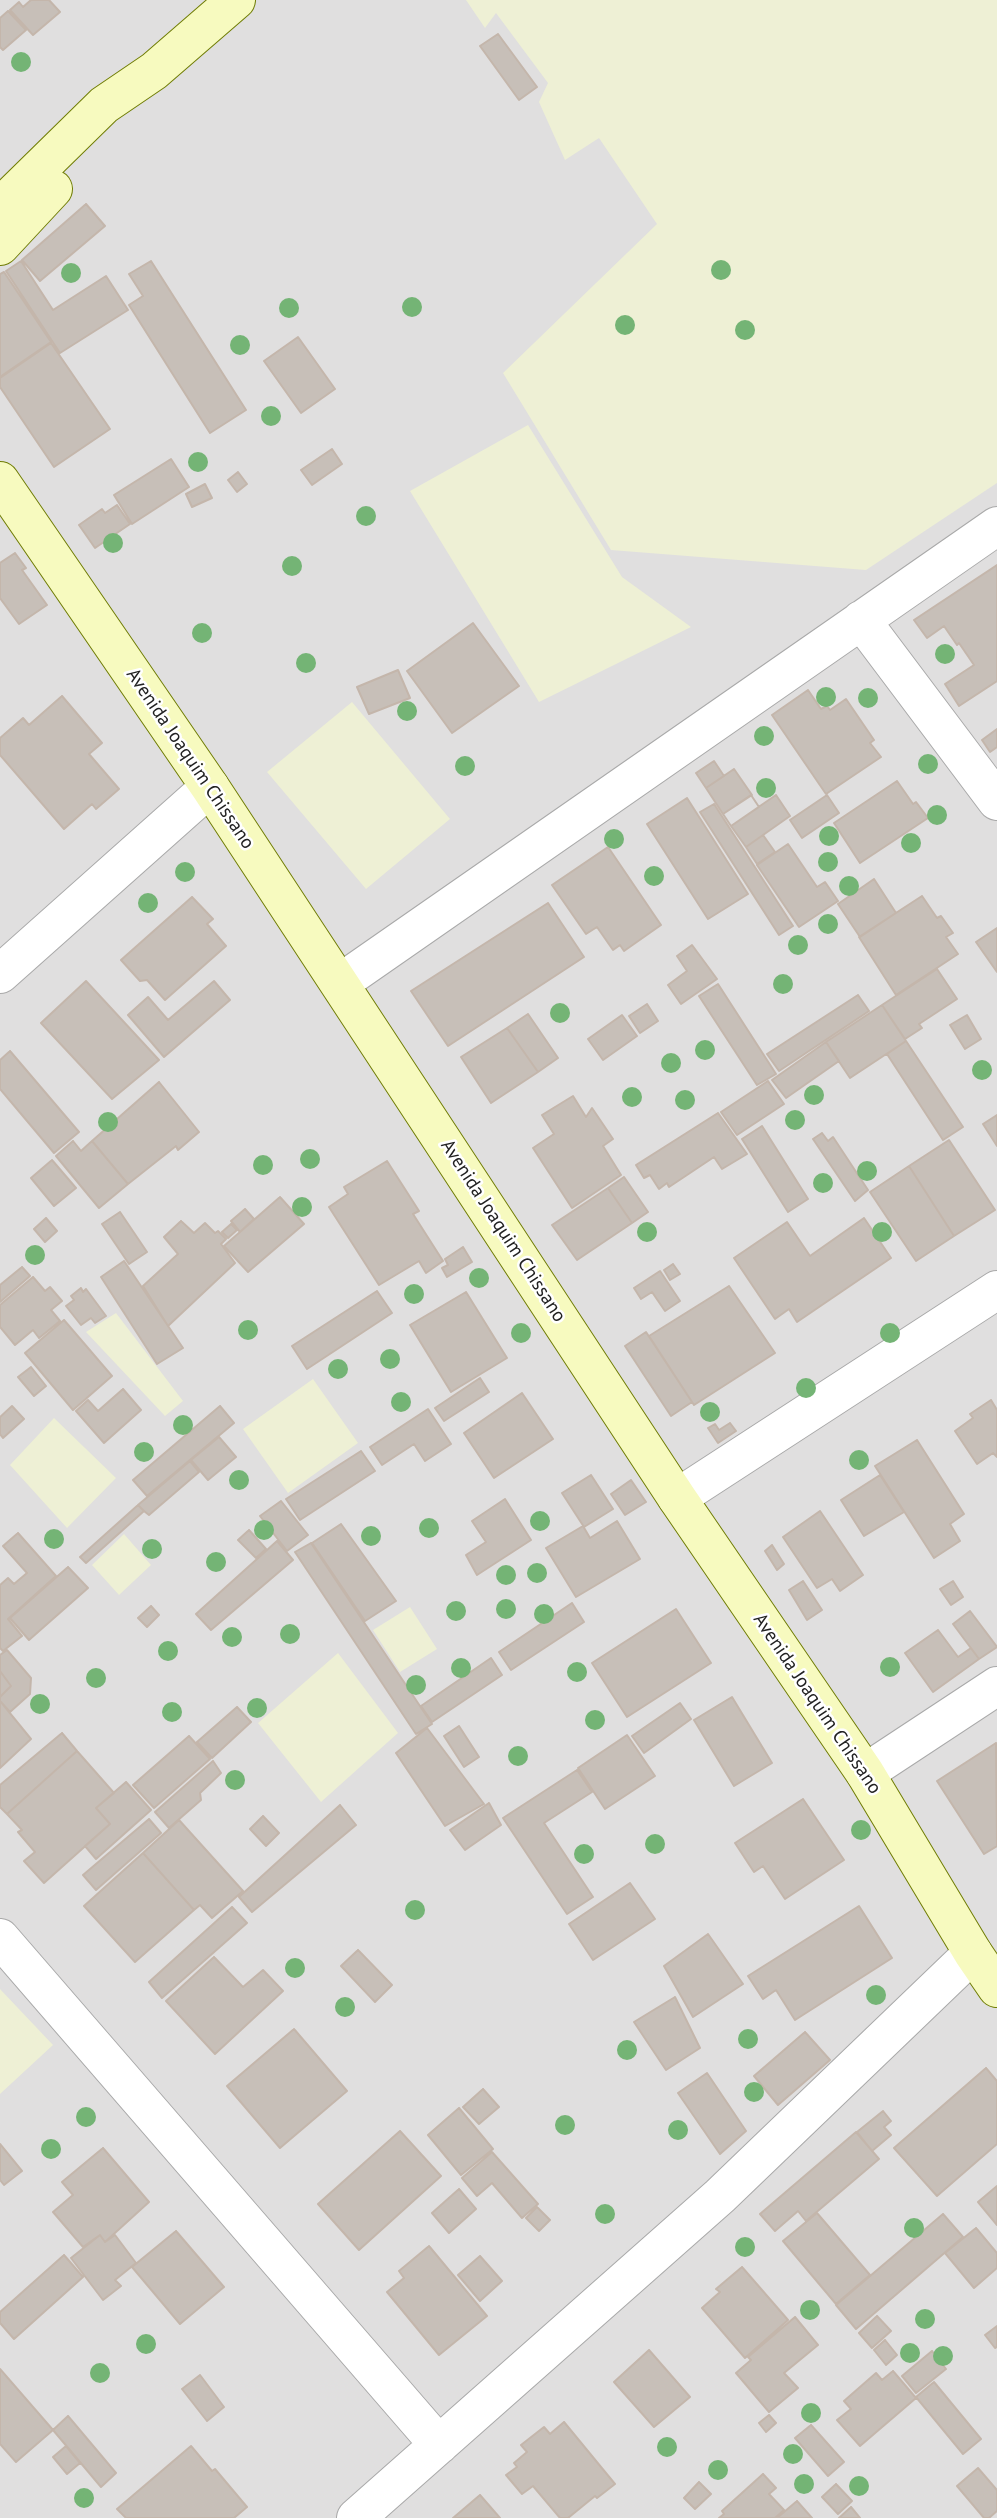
<!DOCTYPE html>
<html>
<head>
<meta charset="utf-8">
<style>
	body { margin:0 }
	canvas { display:block; background:#f2efe9 }
</style>
</head>
<body>
<canvas width="997" height="2518"></canvas>
<script>
const g = document.querySelector('canvas').getContext('2d');
g.lineJoin = 'round';
function fill(path, color) { g.fillStyle = color; g.fill(path, 'evenodd'); }
const toPath = rows => new Path2D(rows.map(r => 'M' + r).join(''));
function strokePath(path, color, width, dash) { g.strokeStyle = color; g.lineWidth = width; g.lineCap = dash ? 'butt' : 'round'; g.setLineDash(dash || []); g.stroke(path); }
function write(font, color, halo, rows, align = 'center') {
  g.font = font + ' "PT Sans",sans-serif'; g.lineWidth = 5; g.setLineDash([]); g.textBaseline = 'middle'; g.strokeStyle = halo; g.fillStyle = color; for (const [text, x, y, turn = 0] of rows) {
    g.save(); g.translate(x, y); g.rotate((+turn || 0) * Math.PI / 180); g.textAlign = isNaN(turn) ? turn : align; if (halo) g.strokeText(text, 0, 0); g.fillText(text, 0, 0); g.restore();
  }
}
fill(toPath([
	[0,0,997,0,997,2518,0,2518]
]), '#e0dfdf');
fill(toPath([
	[466,0,997,0,997,483,866,570,611,550,503,373,657,224,599,138,565,160,539,102,548,83,496,13,485,28],
	[528,425,622,577,691,627,539,702,410,491],
	[352,702,450,819,366,889,267,772],
	[116,1313,183,1401,165,1416,86,1332],
	[313,1379,358,1443,288,1493,243,1429],
	[54,1418,116,1478,67,1528,10,1465],
	[124,1534,151,1565,119,1595,92,1565],
	[410,1607,437,1649,400,1672,373,1630],
	[338,1653,398,1733,321,1802,258,1723],
	[0,1989,53,2045,0,2094]
]), '#eef0d5');
const building = toPath([
	[31,0,49,0,60,12,33,35,10,10,19,2,23,7,31,0],
	[8,11,26,30,3,50,0,47,0,18,8,11],
	[498,34,537,87,519,100,480,46,498,34],
	[86,204,105,226,40,281,22,260,86,204],
	[21,261,53,310,106,276,128,310,60,353,6,271,21,261],
	[151,261,246,410,210,433,129,305,143,296,129,274,151,261],
	[4,272,51,342,0,377,0,274,4,272],
	[298,337,335,389,301,413,264,361,298,337],
	[51,343,110,429,54,467,0,387,0,378,51,343],
	[332,449,342,464,312,485,301,470,332,449],
	[171,459,189,487,132,524,114,495,171,459],
	[238,472,247,484,237,492,228,480,238,472],
	[205,484,212,498,192,507,186,494,205,484],
	[117,505,130,524,95,548,79,525,102,509,105,513,117,505],
	[15,553,26,568,22,570,47,605,19,624,0,598,0,563,15,553],
	[997,565,997,681,959,706,945,684,974,665,959,643,957,645,944,626,927,638,914,620,997,565],
	[473,623,519,686,452,733,407,671,473,623],
	[398,670,410,698,369,714,357,687,398,670],
	[808,690,821,709,827,706,830,710,846,699,874,740,870,743,881,757,826,794,772,715,808,690],
	[62,696,102,743,89,754,119,789,96,809,92,804,64,829,0,755,0,738,23,718,29,725,62,696],
	[997,729,997,747,990,752,982,740,997,729],
	[714,761,724,776,706,788,696,773,714,761],
	[734,769,752,795,723,814,706,788,734,769],
	[897,781,913,804,916,802,928,818,860,863,834,823,897,781],
	[751,795,759,807,731,826,723,814,751,795],
	[751,795,759,807,731,826,723,814,751,795],
	[776,795,790,816,746,847,731,826,776,795],
	[827,795,839,813,802,838,790,820,827,795],
	[687,798,748,894,708,919,647,824,687,798],
	[714,804,793,926,779,935,700,812,714,804],
	[763,835,775,852,757,864,746,847,763,835],
	[788,844,817,887,825,882,838,901,799,927,757,865,788,844],
	[608,847,661,925,624,951,620,945,613,950,597,927,586,934,552,885,608,847],
	[874,879,896,913,860,937,838,904,874,879],
	[922,896,937,918,941,916,953,933,946,937,958,954,896,995,859,937,922,896],
	[192,897,213,919,207,924,226,946,165,1000,147,980,140,981,121,960,192,897],
	[548,903,584,957,448,1046,411,991,548,903],
	[997,928,997,972,976,942,997,928],
	[692,945,717,979,681,1004,668,985,687,971,677,956,692,945],
	[937,969,957,999,919,1024,922,1028,905,1039,882,1005,937,969],
	[86,981,159,1060,112,1099,41,1023,86,981],
	[214,981,230,1000,164,1057,128,1015,148,997,168,1020,214,981],
	[718,984,776,1074,757,1085,699,996,718,984],
	[858,995,869,1011,779,1071,767,1054,858,995],
	[647,1004,658,1021,640,1033,629,1016,647,1004],
	[882,1005,906,1041,850,1078,826,1042,882,1005],
	[528,1014,558,1058,538,1072,507,1028,528,1014],
	[622,1015,637,1036,603,1060,588,1039,622,1015],
	[967,1015,981,1039,965,1049,950,1025,967,1015],
	[507,1028,538,1072,491,1103,461,1057,507,1028],
	[906,1041,963,1127,943,1140,887,1054,906,1041],
	[826,1042,839,1061,786,1098,772,1080,826,1042],
	[10,1051,79,1132,54,1153,0,1089,0,1060,10,1051],
	[768,1081,784,1104,737,1135,721,1112,768,1081],
	[159,1082,199,1132,178,1150,176,1146,128,1184,92,1141,159,1082],
	[573,1096,586,1117,592,1108,613,1139,603,1146,621,1175,572,1208,533,1148,554,1134,542,1115,573,1096],
	[718,1113,747,1154,722,1169,714,1157,669,1187,667,1183,659,1189,650,1175,644,1178,636,1165,718,1113],
	[997,1115,997,1146,983,1124,997,1115],
	[762,1126,808,1199,788,1212,742,1139,762,1126],
	[822,1133,828,1141,833,1137,868,1190,855,1201,813,1139,822,1133],
	[949,1140,995,1210,954,1236,909,1166,949,1140],
	[73,1141,81,1151,92,1141,128,1184,99,1208,56,1156,73,1141],
	[52,1160,76,1188,54,1206,31,1178,52,1160],
	[387,1161,419,1211,413,1214,443,1261,426,1273,419,1261,379,1285,329,1207,348,1194,344,1187,387,1161],
	[909,1166,954,1236,916,1261,870,1192,909,1166],
	[624,1177,648,1212,632,1223,608,1188,624,1177],
	[608,1188,632,1223,577,1260,552,1225,608,1188],
	[280,1197,304,1224,248,1272,224,1246,280,1197],
	[245,1209,254,1219,240,1232,231,1221,245,1209],
	[120,1212,147,1252,129,1264,102,1224,120,1212],
	[46,1218,57,1231,45,1242,34,1229,46,1218],
	[864,1218,891,1258,797,1322,789,1309,775,1319,734,1258,787,1222,810,1256,864,1218],
	[181,1221,194,1233,205,1223,215,1233,218,1231,226,1239,221,1244,235,1263,168,1326,143,1286,178,1254,164,1237,181,1221],
	[231,1224,237,1230,228,1238,222,1232,231,1224],
	[463,1247,472,1262,447,1277,442,1268,448,1265,445,1259,463,1247],
	[124,1261,183,1348,157,1364,101,1277,124,1261],
	[673,1264,680,1274,670,1280,664,1270,673,1264],
	[22,1267,30,1276,0,1302,0,1285,22,1267],
	[660,1271,680,1301,665,1311,652,1292,641,1299,634,1288,660,1271],
	[33,1277,45,1291,50,1287,62,1301,51,1310,60,1321,39,1338,33,1330,15,1345,0,1327,0,1305,33,1277],
	[729,1286,775,1353,694,1405,649,1336,729,1286],
	[81,1288,83,1292,86,1289,106,1316,95,1323,91,1318,81,1325,66,1306,74,1300,71,1296,81,1288],
	[377,1291,392,1313,307,1369,292,1346,377,1291],
	[466,1292,507,1358,451,1392,410,1325,466,1292],
	[64,1320,112,1376,73,1410,25,1353,64,1320],
	[646,1332,692,1402,671,1416,625,1346,646,1332],
	[31,1367,46,1386,34,1396,18,1377,31,1367],
	[480,1378,489,1392,444,1421,435,1408,480,1378],
	[123,1389,141,1410,104,1443,76,1411,88,1400,98,1411,123,1389],
	[522,1393,553,1439,494,1478,464,1433,522,1393],
	[991,1400,997,1410,997,1457,993,1453,977,1464,955,1431,973,1418,970,1414,991,1400],
	[12,1406,24,1419,3,1438,0,1434,0,1417,12,1406],
	[220,1406,234,1423,147,1496,133,1480,220,1406],
	[428,1409,451,1444,425,1461,414,1444,382,1465,370,1447,428,1409],
	[730,1423,736,1431,718,1443,708,1428,715,1424,719,1430,730,1423],
	[219,1437,236,1457,208,1480,191,1460,219,1437],
	[917,1440,964,1514,950,1524,960,1541,934,1558,875,1466,917,1440],
	[361,1451,375,1471,300,1520,286,1499,361,1451],
	[190,1461,199,1472,149,1515,144,1511,138,1505,190,1461],
	[591,1475,613,1509,584,1527,562,1493,591,1475],
	[880,1475,904,1512,864,1536,841,1500,880,1475],
	[631,1480,646,1502,625,1515,611,1494,631,1480],
	[505,1499,531,1540,477,1575,466,1555,486,1542,472,1521,505,1499],
	[281,1501,308,1535,287,1551,260,1516,281,1501],
	[138,1505,144,1511,86,1563,80,1557,138,1505],
	[820,1511,863,1575,840,1591,832,1579,817,1588,783,1537,820,1511],
	[617,1521,640,1559,576,1597,546,1548,583,1526,590,1538,617,1521],
	[341,1524,396,1601,365,1621,312,1543,341,1524],
	[249,1530,266,1549,256,1558,238,1540,249,1530],
	[18,1533,56,1576,8,1619,22,1636,3,1651,0,1648,0,1585,8,1578,14,1584,27,1573,3,1546,18,1533],
	[277,1541,293,1560,211,1630,196,1614,277,1541],
	[311,1543,432,1724,416,1734,295,1552,311,1543],
	[772,1545,784,1564,777,1570,765,1551,772,1545],
	[68,1567,88,1588,29,1640,10,1618,68,1567],
	[803,1581,822,1610,807,1620,789,1590,803,1581],
	[953,1581,963,1597,951,1605,940,1589,953,1581],
	[572,1603,584,1622,511,1670,499,1652,572,1603],
	[151,1606,159,1615,147,1627,138,1618,151,1606],
	[676,1609,711,1663,627,1717,592,1663,676,1609],
	[970,1611,997,1647,979,1659,953,1624,970,1611],
	[938,1630,958,1657,971,1648,979,1659,933,1692,905,1653,938,1630],
	[7,1650,31,1678,30,1694,10,1712,0,1701,0,1697,11,1686,0,1671,0,1655,7,1650],
	[491,1658,502,1675,432,1722,421,1706,491,1658],
	[0,1671,11,1686,0,1697,0,1671],
	[732,1697,772,1763,734,1786,694,1720,732,1697],
	[0,1701,31,1739,0,1768,0,1701],
	[680,1703,691,1719,644,1753,632,1736,680,1703],
	[237,1707,251,1722,212,1758,197,1742,237,1707],
	[459,1726,479,1757,464,1767,444,1736,459,1726],
	[427,1728,484,1804,445,1826,396,1753,427,1728],
	[62,1733,77,1751,7,1814,0,1807,0,1785,62,1733],
	[627,1735,655,1776,605,1809,578,1768,627,1735],
	[189,1736,210,1759,154,1808,133,1785,189,1736],
	[996,1743,997,1846,984,1854,937,1781,996,1743],
	[77,1751,114,1793,96,1808,110,1824,44,1883,24,1861,35,1852,18,1832,22,1830,7,1814,77,1751],
	[213,1761,221,1773,200,1793,201,1800,169,1828,155,1812,213,1761],
	[577,1770,592,1792,544,1823,593,1897,567,1914,503,1818,577,1770],
	[126,1782,151,1810,96,1859,85,1846,110,1824,96,1808,126,1782],
	[803,1799,844,1860,785,1899,763,1866,754,1872,735,1843,803,1799],
	[489,1803,501,1825,465,1850,450,1830,489,1803],
	[340,1805,356,1825,252,1912,239,1897,340,1805],
	[263,1816,279,1833,266,1846,250,1829,263,1816],
	[149,1819,161,1833,96,1890,83,1875,149,1819],
	[179,1820,243,1891,212,1918,200,1905,194,1910,143,1853,179,1820],
	[143,1853,194,1910,135,1962,84,1906,143,1853],
	[630,1883,655,1919,593,1960,569,1924,630,1883],
	[859,1906,892,1958,795,2020,776,1990,763,1999,748,1976,859,1906],
	[232,1907,247,1923,162,1998,149,1982,232,1907],
	[708,1934,743,1984,693,2017,664,1966,708,1934],
	[358,1950,392,1985,375,2002,341,1966,358,1950],
	[214,1957,243,1987,263,1970,283,1991,215,2054,166,2001,214,1957],
	[675,1997,700,2048,666,2070,634,2022,675,1997],
	[294,2029,347,2091,280,2148,227,2086,294,2029],
	[805,2032,830,2060,778,2105,754,2076,805,2032],
	[986,2068,997,2081,997,2144,937,2196,894,2148,986,2068],
	[707,2073,746,2131,720,2154,678,2093,707,2073],
	[483,2089,499,2107,479,2124,463,2107,483,2089],
	[459,2108,493,2149,461,2175,428,2135,459,2108],
	[883,2111,891,2121,884,2127,891,2135,872,2151,857,2132,883,2111],
	[400,2131,441,2176,359,2250,318,2204,400,2131],
	[856,2132,879,2159,806,2221,798,2211,775,2231,760,2214,856,2132],
	[0,2144,22,2171,4,2185,0,2180,0,2144],
	[103,2148,149,2202,105,2242,100,2235,83,2247,53,2212,73,2195,62,2182,103,2148],
	[492,2152,538,2204,522,2218,492,2183,477,2196,462,2178,492,2152],
	[997,2186,997,2225,978,2202,997,2186],
	[459,2189,476,2209,449,2233,432,2213,459,2189],
	[537,2207,550,2220,539,2231,526,2218,537,2207],
	[817,2213,870,2275,836,2304,783,2241,817,2213],
	[943,2214,963,2237,856,2329,836,2305,943,2214],
	[976,2228,997,2253,997,2268,974,2288,945,2253,976,2228],
	[176,2231,224,2287,180,2324,132,2267,176,2231],
	[100,2235,105,2242,115,2235,136,2263,115,2280,121,2286,103,2300,71,2258,100,2235],
	[429,2246,487,2316,439,2355,387,2292,404,2278,399,2271,429,2246],
	[64,2255,83,2277,14,2339,0,2323,0,2312,64,2255],
	[480,2256,502,2281,480,2301,458,2275,480,2256],
	[742,2267,788,2320,745,2358,702,2308,720,2292,716,2289,742,2267],
	[877,2316,891,2331,872,2348,859,2333,877,2316],
	[795,2317,818,2345,784,2373,798,2388,769,2412,736,2373,751,2360,748,2357,795,2317],
	[997,2326,997,2347,995,2348,985,2335,997,2326],
	[885,2340,897,2355,886,2365,874,2350,885,2340],
	[649,2350,690,2397,654,2427,614,2382,649,2350],
	[932,2351,946,2369,916,2393,902,2376,932,2351],
	[0,2369,53,2430,16,2462,0,2444,0,2369],
	[893,2371,916,2398,860,2446,837,2420,851,2409,844,2401,876,2373,882,2380,893,2371],
	[200,2375,224,2407,207,2421,182,2389,200,2375],
	[934,2382,981,2439,963,2454,916,2397,934,2382],
	[769,2415,776,2423,766,2432,759,2423,769,2415],
	[68,2416,116,2473,101,2487,53,2430,68,2416],
	[564,2422,615,2484,597,2498,595,2496,568,2518,560,2518,533,2486,522,2494,506,2475,517,2467,514,2463,527,2452,521,2445,544,2427,550,2434,564,2422],
	[811,2425,844,2462,828,2476,795,2438,811,2425],
	[66,2446,80,2463,67,2474,53,2457,66,2446],
	[191,2446,212,2471,215,2469,247,2507,234,2518,126,2518,117,2509,191,2446],
	[978,2468,997,2490,997,2511,989,2518,984,2518,957,2486,978,2468],
	[763,2474,776,2488,769,2494,784,2510,775,2518,719,2518,724,2514,722,2511,763,2474],
	[699,2482,711,2494,695,2509,684,2498,699,2482],
	[836,2484,852,2501,838,2514,822,2497,836,2484],
	[480,2495,500,2518,453,2518,480,2495],
	[797,2501,812,2518,777,2518,797,2501],
	[851,2507,860,2518,839,2518,851,2507]
]);
fill(building, '#c7bfb8');
strokePath(building, '#c4b6ab', 2);
const street = toPath([
	[861,620,997,801],
	[0,974,210,787],
	[340,983,997,526],
	[677,1498,997,1290],
	[865,1773,997,1686],
	[0,1938,439,2445],
	[356,2518,720,2196,973,1953]
]);
const secondary = toPath([
	[0,207,104,105,154,71,236,0],
	[0,246,53,189],
	[0,481,210,787,677,1498,865,1773,973,1953,997,1988]
]);
strokePath(street, '#a9a9a9', 40);
strokePath(secondary, '#707d05', 40);
strokePath(street, '#fff', 38);
strokePath(secondary, '#f7fabf', 38);
g.fillStyle = '#74b475';
for (const [x, y] of [
	[21,62],
	[721,270],
	[71,273],
	[412,307],
	[289,308],
	[625,325],
	[745,330],
	[240,345],
	[271,416],
	[198,462],
	[366,516],
	[113,543],
	[292,566],
	[202,633],
	[945,654],
	[306,663],
	[826,697],
	[868,698],
	[407,711],
	[764,736],
	[928,764],
	[465,766],
	[766,788],
	[937,815],
	[829,836],
	[614,839],
	[911,843],
	[828,862],
	[185,872],
	[654,876],
	[849,886],
	[148,903],
	[828,924],
	[798,945],
	[783,984],
	[560,1013],
	[705,1050],
	[671,1063],
	[982,1070],
	[814,1095],
	[632,1097],
	[685,1100],
	[795,1120],
	[108,1122],
	[310,1159],
	[263,1165],
	[867,1171],
	[823,1183],
	[302,1207],
	[647,1232],
	[882,1232],
	[35,1255],
	[479,1278],
	[414,1294],
	[248,1330],
	[521,1333],
	[890,1333],
	[390,1359],
	[338,1369],
	[806,1388],
	[401,1402],
	[710,1412],
	[183,1425],
	[144,1452],
	[859,1460],
	[239,1480],
	[540,1521],
	[429,1528],
	[264,1530],
	[371,1536],
	[54,1539],
	[152,1549],
	[216,1562],
	[537,1573],
	[506,1575],
	[506,1609],
	[456,1611],
	[544,1614],
	[290,1634],
	[232,1637],
	[168,1651],
	[890,1667],
	[461,1668],
	[577,1672],
	[96,1678],
	[416,1685],
	[40,1704],
	[257,1708],
	[172,1712],
	[595,1720],
	[518,1756],
	[235,1780],
	[861,1830],
	[655,1844],
	[584,1854],
	[415,1910],
	[295,1968],
	[876,1995],
	[345,2007],
	[748,2039],
	[627,2050],
	[754,2092],
	[86,2117],
	[565,2125],
	[678,2130],
	[51,2149],
	[605,2214],
	[914,2228],
	[745,2247],
	[810,2310],
	[925,2319],
	[146,2344],
	[910,2353],
	[943,2356],
	[100,2373],
	[811,2413],
	[667,2447],
	[793,2454],
	[718,2470],
	[804,2484],
	[859,2486],
	[84,2498]
]) { g.beginPath(); g.arc(x, y, 10, 0, 2 * Math.PI); g.fill(); }
write('19px', '#222', '#fff', [
	["Avenida Joaquim Chissano",190,759,56],
	["Avenida Joaquim Chissano",503,1231,57],
	["Avenida Joaquim Chissano",817,1704,56]
]);
</script>
</body>
</html>
